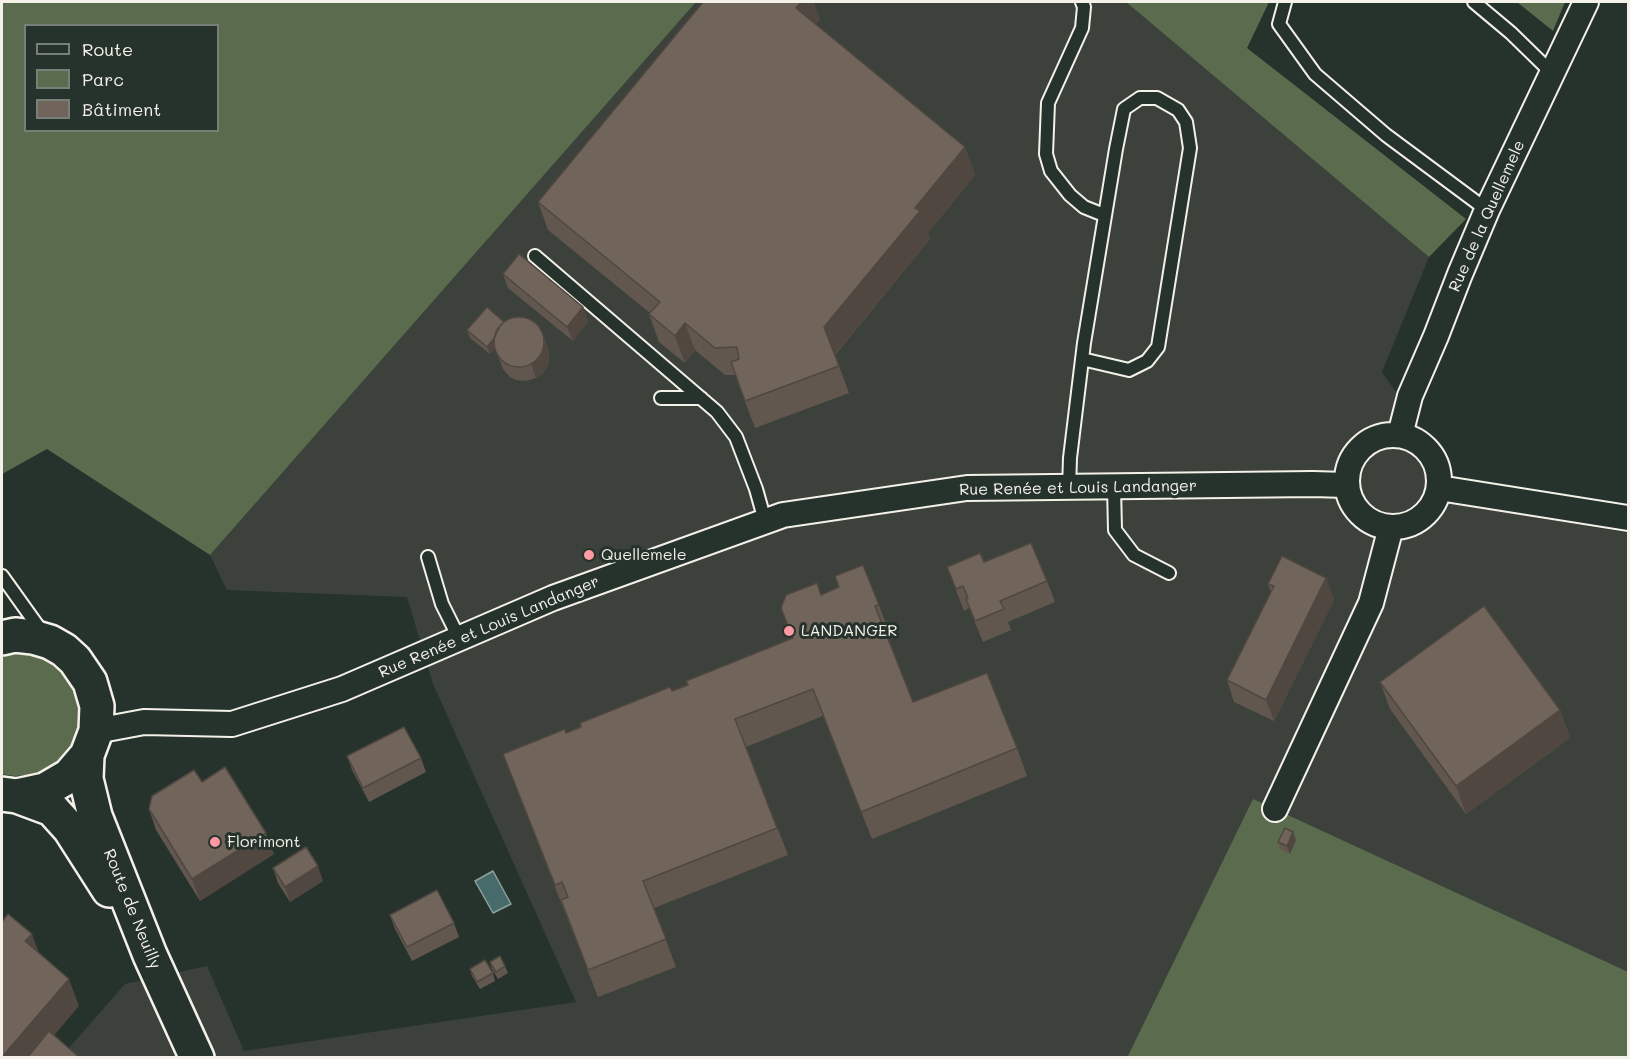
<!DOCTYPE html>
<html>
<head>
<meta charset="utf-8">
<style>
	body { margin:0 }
	#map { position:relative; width:1630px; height:1059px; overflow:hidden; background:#26332d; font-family:Mali,sans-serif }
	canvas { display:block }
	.frame { position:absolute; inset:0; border:3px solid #f4f1e8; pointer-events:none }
	.legend { position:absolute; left:24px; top:24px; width:195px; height:108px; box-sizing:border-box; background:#26332d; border:2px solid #787f78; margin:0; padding:8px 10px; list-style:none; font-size:18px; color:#f4f1e8 }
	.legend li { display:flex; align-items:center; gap:12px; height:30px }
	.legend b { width:30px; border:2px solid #787f78 }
</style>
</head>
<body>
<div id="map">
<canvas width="1630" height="1059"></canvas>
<div class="frame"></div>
<ul class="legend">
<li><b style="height:8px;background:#26332d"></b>Route</li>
<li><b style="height:16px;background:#5b6c4e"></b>Parc</li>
<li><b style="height:16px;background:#71655b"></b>Bâtiment</li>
</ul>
</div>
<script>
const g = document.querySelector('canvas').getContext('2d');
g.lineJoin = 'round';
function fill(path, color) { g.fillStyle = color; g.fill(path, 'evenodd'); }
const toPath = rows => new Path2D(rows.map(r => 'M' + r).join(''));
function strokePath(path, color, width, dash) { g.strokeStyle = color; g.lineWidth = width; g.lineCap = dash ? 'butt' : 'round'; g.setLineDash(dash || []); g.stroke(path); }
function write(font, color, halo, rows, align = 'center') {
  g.font = font + ' Mali,sans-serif'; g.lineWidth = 6; g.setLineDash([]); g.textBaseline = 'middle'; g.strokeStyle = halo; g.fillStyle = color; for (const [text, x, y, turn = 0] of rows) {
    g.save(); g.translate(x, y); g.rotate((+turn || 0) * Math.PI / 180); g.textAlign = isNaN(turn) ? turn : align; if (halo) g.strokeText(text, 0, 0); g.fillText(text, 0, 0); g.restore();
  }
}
fill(toPath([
	[696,2,1126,2,1429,257,1382,372,1475,507,1628,533,1628,1057,60,1058,125,984,207,966,244,1051,576,1002,433,684,407,597,227,590,210,555]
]), '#3c423b');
fill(toPath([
	[2,2,696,2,210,555,47,449,2,474],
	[26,26,218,26,218,130,26,130],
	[1126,2,1269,2,1247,48,1466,219,1429,257],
	[1517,2,1565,2,1553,31],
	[28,652,49,659,65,673,76,691,81,712,78,733,68,752,53,767,34,775,14,776,2,774,2,655,7,653],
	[1253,799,1628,972,1628,1057,1127,1058]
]), '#5b6c4e');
const water = toPath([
	[493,871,511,904,493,913,475,881,493,871]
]);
fill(water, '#476b6a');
strokePath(water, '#8ca19c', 1.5);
const service = toPath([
	[1082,2,1084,7,1082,28,1048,103,1046,154,1051,171,1070,195,1084,207,1104,215],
	[1285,2,1279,24,1315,74,1386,135,1487,210],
	[1474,2,1511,33,1553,74],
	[535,256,717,412,736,437,756,489,765,521],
	[661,398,701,398],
	[1114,487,1115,530,1134,555,1169,573],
	[1069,488,1070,458,1084,343,1116,149,1124,109,1140,98,1157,98,1178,110,1186,122,1190,148,1158,347,1147,361,1129,370,1082,359],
	[428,557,442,604,459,638],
	[2,576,42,632]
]);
const minor = toPath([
	'1347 481a46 46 0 1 1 92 0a46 46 0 1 1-92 0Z',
	[1400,435,1410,396,1436,336,1460,274,1487,210,1586,2],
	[1439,488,1628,518],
	[96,731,144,722,232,724,342,689,553,598,783,515,967,488,1313,484,1346,485],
	[1275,809,1371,603,1391,527]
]);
const secondary = toPath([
	[2,638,15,635,33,637,50,642,64,650,75,660,90,682,97,706,96,731,87,755,69,776,45,790,17,796,2,794],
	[87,755,86,779,95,816,150,955,197,1058],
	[17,796,52,809,70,829,109,890]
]);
strokePath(service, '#f4f1e8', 16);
strokePath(minor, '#f4f1e8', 28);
strokePath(secondary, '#f4f1e8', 38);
strokePath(service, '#26332d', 12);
strokePath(minor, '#26332d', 24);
strokePath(secondary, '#26332d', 33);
fill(toPath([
	[703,2,813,2,820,19,816,24,965,147,975,175,928,233,930,239,835,355,849,393,755,428,735,375,725,375,695,350,685,363,659,342,649,314,650,313,548,230,538,202],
	[503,274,583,307,588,322,573,341,508,288],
	[504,322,548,349,549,355,548,366,543,373,536,378,526,381,516,380,510,377,503,369,495,348,490,354,470,338,467,330],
	[984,562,1047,581,1055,602,1008,622,1011,630,983,642,969,608,964,611,947,567],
	[1326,578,1334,600,1274,721,1234,702,1227,680,1271,592,1268,584],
	[821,595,879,605,889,632,886,633,913,702,1017,748,1027,776,872,839,823,716,746,747,788,855,654,908,676,967,598,997,503,754,566,733,672,691,792,639,781,608],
	[1380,682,1560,710,1570,738,1466,814,1390,709],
	[347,756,421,758,426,772,369,802,352,770],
	[202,782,274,854,200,901,156,830,149,809],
	[1296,840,1290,854,1281,850,1278,842],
	[273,868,323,881,290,902,278,883],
	[390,915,454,923,459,937,412,961,395,929],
	[490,962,505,966,508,973,498,979,492,969],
	[470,969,493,973,495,981,480,989,472,976]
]), '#61574e');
fill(toPath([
	[801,2,813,2,820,19,806,35,796,8],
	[965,147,975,175,928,233,930,239,834,355,824,327,915,208],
	[583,307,588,322,573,341,567,327],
	[506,323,509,331,490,354,487,347],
	[685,323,695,350,685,363,675,336],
	[543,334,548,349,549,355,548,366,543,373,536,378,531,364],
	[1326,578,1334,600,1274,721,1266,700],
	[1560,710,1570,738,1466,814,1456,786],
	[1293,832,1296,840,1290,854,1287,846],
	[266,833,274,854,200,901,192,879],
	[318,866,323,881,290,902,285,887],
	[32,934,42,961,25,941],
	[69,979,79,1006,35,1058,2,1058]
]), '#4f4740');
const building = toPath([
	[703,2,801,2,796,8,965,147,915,208,920,211,824,327,839,366,745,401,731,362,739,359,737,347,715,348,685,323,675,336,649,314,660,302,538,202,703,2],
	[519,254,583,307,567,327,503,274,519,254],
	[487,307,504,322,500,326,496,334,495,337,487,347,467,330,487,307],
	'494 342a25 25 0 1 1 50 0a25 25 0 1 1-50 0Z',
	[1031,543,1047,581,1000,601,1004,609,975,621,966,599,968,598,963,586,956,589,947,567,980,553,984,562,1031,543],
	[1282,556,1326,578,1266,700,1227,680,1274,586,1268,584,1282,556],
	[863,565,879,605,875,606,913,702,987,673,1017,748,861,812,813,689,735,719,777,828,643,881,666,939,588,970,561,900,568,897,562,882,555,885,503,754,565,729,566,733,581,727,580,723,670,687,672,691,688,685,686,681,793,638,781,608,786,595,817,583,821,595,839,587,835,576,863,565],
	[1484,606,1560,710,1456,786,1380,682,1484,606],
	[404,727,421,758,363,788,347,756,404,727],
	[225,767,266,833,192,879,149,809,152,796,194,770,202,782,225,767],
	[1285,828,1293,832,1287,846,1278,842,1285,828],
	[306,847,318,866,285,887,273,868,306,847],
	[437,890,454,923,407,947,390,915,437,890],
	[8,914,32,934,25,941,69,979,2,1057,2,922,8,914],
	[500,956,505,966,496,972,490,962,500,956],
	[485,960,493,973,477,982,470,969,485,960],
	[49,1031,80,1058,27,1058,49,1031]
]);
fill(building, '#71655b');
strokePath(building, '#4f4740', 1.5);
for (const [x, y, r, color] of [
	[589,555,6,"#ff9aa2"],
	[789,631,6,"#ff9aa2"],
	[215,842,6,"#ff9aa2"]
]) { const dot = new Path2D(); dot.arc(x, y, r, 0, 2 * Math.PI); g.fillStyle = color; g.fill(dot); strokePath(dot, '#26332d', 2); }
write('16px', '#f4f1e8', '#26332d', [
	["Rue de la Quellemele",1487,216,-66],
	["Rue Renée et Louis Landanger",1078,488,-1],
	["Rue Renée et Louis Landanger",489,627,-23],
	["Route de Neuilly",132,909,68]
]);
write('16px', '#f4f1e8', '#26332d', [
	["Quellemele",601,555],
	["LANDANGER",801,631],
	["Florimont",227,842]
], 'left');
</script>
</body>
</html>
